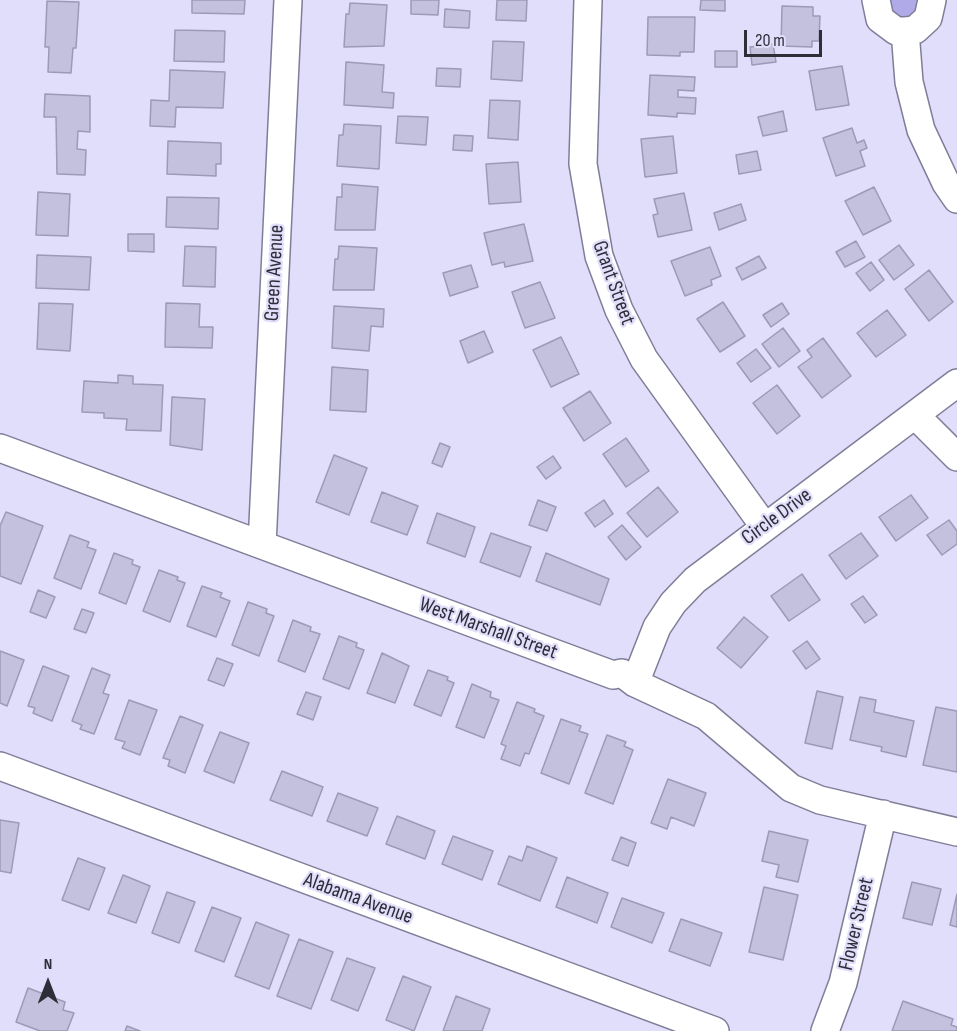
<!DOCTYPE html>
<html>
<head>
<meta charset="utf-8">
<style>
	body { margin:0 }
	#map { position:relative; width:957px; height:1031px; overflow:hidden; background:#e1defb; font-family:"Sofia Sans Condensed",sans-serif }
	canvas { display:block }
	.north { position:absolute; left:18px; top:953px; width:60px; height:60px; -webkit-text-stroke:4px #e1defb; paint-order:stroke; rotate:0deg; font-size:16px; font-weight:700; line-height:24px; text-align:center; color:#2e2d38 }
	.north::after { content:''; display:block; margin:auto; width:21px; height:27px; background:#2e2d38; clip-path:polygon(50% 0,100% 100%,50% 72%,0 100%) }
	.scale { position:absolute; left:744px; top:30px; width:78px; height:27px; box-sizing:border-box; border:3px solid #2e2d38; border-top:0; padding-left:8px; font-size:18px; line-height:21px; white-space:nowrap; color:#2e2d38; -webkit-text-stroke:4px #e1defb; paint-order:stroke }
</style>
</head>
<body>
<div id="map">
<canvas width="957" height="1031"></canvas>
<div class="north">N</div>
<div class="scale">20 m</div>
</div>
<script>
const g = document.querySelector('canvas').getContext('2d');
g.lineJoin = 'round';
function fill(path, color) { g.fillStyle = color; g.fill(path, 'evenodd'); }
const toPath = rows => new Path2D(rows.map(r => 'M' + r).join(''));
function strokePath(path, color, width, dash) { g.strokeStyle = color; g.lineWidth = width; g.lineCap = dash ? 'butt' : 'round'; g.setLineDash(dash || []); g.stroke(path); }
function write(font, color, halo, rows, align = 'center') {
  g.font = font + ' "Sofia Sans Condensed",sans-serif'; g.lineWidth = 4.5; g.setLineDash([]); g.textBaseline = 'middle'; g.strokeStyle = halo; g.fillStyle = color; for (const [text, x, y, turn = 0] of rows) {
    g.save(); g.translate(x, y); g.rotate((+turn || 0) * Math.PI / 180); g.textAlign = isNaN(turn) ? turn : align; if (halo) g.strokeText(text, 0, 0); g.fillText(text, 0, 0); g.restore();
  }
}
fill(toPath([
	[881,0,927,0,904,27]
]), '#b1aae8');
const building = toPath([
	[192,0,245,0,244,14,192,13,192,0],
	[411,0,439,0,438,15,411,14,411,0],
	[497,0,527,0,526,21,496,20,497,0],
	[701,0,725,0,725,11,700,10,701,0],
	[47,1,79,2,76,48,73,48,71,73,48,72,49,47,45,47,47,1],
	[350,3,387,5,384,46,344,47,346,14,349,14,350,3],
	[782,6,813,7,813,16,820,16,819,41,812,41,812,47,781,46,782,6],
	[445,9,470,11,469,28,444,27,445,9],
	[648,17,695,17,694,52,680,52,680,56,647,55,648,17],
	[175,30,225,31,224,62,174,61,175,30],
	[493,41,524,42,522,81,491,79,493,41],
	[773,44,776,62,752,65,750,47,773,44],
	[715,51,737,51,737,67,715,67,715,51],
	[346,62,384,65,382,92,394,93,393,108,344,105,346,62],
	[842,66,849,105,816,110,809,71,842,66],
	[437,68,461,69,460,87,436,86,437,68],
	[170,70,225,72,223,108,176,107,175,127,150,126,151,100,169,101,170,70],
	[650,75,695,77,694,91,678,90,678,97,696,98,695,114,677,113,677,117,648,115,650,75],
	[45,94,90,96,90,132,78,131,77,149,86,150,85,175,57,174,56,117,44,117,45,94],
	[490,100,520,101,518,140,488,138,490,100],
	[783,111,787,131,763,136,758,117,783,111],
	[398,116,428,117,426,145,396,143,398,116],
	[344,124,381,126,379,169,337,166,339,135,343,135,344,124],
	[852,128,857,143,864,140,867,148,860,151,865,166,836,176,823,138,852,128],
	[454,135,473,136,472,151,453,150,454,135],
	[673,136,677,173,645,177,641,139,673,136],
	[168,141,221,143,221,164,216,164,216,176,167,174,168,141],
	[757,151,761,170,739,174,736,155,757,151],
	[518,162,521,202,489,204,486,164,518,162],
	[342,184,378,187,375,230,335,230,337,197,342,197,342,184],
	[874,187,891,221,863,235,845,201,874,187],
	[38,192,70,194,68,236,36,235,38,192],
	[684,193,692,230,658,237,653,215,658,214,654,199,684,193],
	[167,197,219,198,218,229,166,227,167,197],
	[741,204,746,220,719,230,714,213,741,204],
	[524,224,533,261,505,267,504,262,492,265,484,233,524,224],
	[128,234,154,234,154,252,128,251,128,234],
	[856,241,865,257,845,267,836,252,856,241],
	[899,245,914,265,894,280,879,260,899,245],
	[185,246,216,247,215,287,183,286,185,246],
	[339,246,377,248,374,290,333,290,335,259,338,259,339,246],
	[710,247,721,276,711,280,712,285,685,296,671,261,710,247],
	[37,255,91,257,89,290,36,288,37,255],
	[759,256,766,268,742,280,736,268,759,256],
	[871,262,884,280,870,291,856,273,871,262],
	[471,265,478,287,450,296,443,273,471,265],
	[929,270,953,302,929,321,905,289,929,270],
	[540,282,555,318,525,328,512,292,540,282],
	[723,302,745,336,720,352,697,319,723,302],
	[39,303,73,304,70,351,37,349,39,303],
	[166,303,200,304,199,327,213,327,212,348,165,347,166,303],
	[782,303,789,314,771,327,763,315,782,303],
	[334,306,384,309,383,327,371,326,369,351,332,348,334,306],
	[887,310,906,335,876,357,857,333,887,310],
	[783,328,800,351,779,367,762,344,783,328],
	[484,331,493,352,468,363,460,341,484,331],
	[561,337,579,374,551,387,533,350,561,337],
	[823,338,851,376,822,398,798,367,812,357,807,350,823,338],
	[756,349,771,368,751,382,737,363,756,349],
	[332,367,368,370,366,412,330,410,332,367],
	[118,375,133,376,133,384,163,385,161,431,126,430,127,419,104,418,104,413,82,412,84,381,118,383,118,375],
	[777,385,800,416,777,434,753,403,777,385],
	[590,391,611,423,584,441,563,408,590,391],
	[172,397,205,399,202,450,170,445,172,397],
	[626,438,649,471,626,487,603,454,626,438],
	[440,443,450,447,442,467,432,463,440,443],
	[334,455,367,468,349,515,316,502,334,455],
	[553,456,561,468,546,479,537,467,553,456],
	[658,487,678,512,647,537,627,513,658,487],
	[382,492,418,506,407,535,371,522,382,492],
	[911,495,928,518,896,541,879,517,911,495],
	[538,500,556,507,547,531,529,525,538,500],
	[604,500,613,514,595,527,585,513,604,500],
	[6,512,43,526,21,584,0,576,0,526,6,512],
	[437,513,475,527,465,557,427,543,437,513],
	[949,520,957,531,957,544,942,555,927,535,949,520],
	[622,525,641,547,626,560,608,537,622,525],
	[491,533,531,547,520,577,480,562,491,533],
	[861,533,878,556,846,579,829,555,861,533],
	[70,535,89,542,87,547,96,550,81,589,54,578,70,535],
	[114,553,133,560,132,564,140,567,126,604,99,593,114,553],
	[546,553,609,579,600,605,536,581,546,553],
	[159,570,178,577,177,580,185,583,170,622,143,611,159,570],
	[802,574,820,600,789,621,771,596,802,574],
	[202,586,222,593,220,597,230,601,216,637,187,626,202,586],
	[38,590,55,597,46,618,30,612,38,590],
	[863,596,877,615,865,623,851,604,863,596],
	[248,602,267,609,266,613,274,616,259,656,232,645,248,602],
	[82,609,94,613,86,633,74,629,82,609],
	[744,617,768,637,741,668,717,648,744,617],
	[293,620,311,627,310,631,320,634,305,672,278,661,293,620],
	[339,636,357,643,356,647,364,650,349,689,323,679,339,636],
	[807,641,820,659,806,669,793,651,807,641],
	[0,651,24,660,7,706,0,703,0,651],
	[382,653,409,666,395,703,367,693,382,653],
	[217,658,233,664,224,686,208,680,217,658],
	[43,666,69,676,52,721,33,713,35,708,28,706,43,666],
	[92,668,110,675,103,693,109,695,94,734,80,729,82,725,72,721,92,668],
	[428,670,448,677,447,680,454,683,441,716,414,705,428,670],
	[472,684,491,692,490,697,499,700,484,738,456,727,472,684],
	[817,691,843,697,832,749,805,743,817,691],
	[306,692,321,697,313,720,297,714,306,692],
	[860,697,876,700,874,712,914,721,906,757,881,751,882,747,850,740,860,697],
	[129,700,157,710,140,755,122,748,125,742,115,739,129,700],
	[517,702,535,709,534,712,544,716,529,754,525,753,520,766,501,759,506,746,501,744,517,702],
	[936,707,957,711,957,772,923,765,936,707],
	[180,716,203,725,185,773,168,766,170,760,163,758,180,716],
	[561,719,581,726,579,731,588,734,569,784,541,773,561,719],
	[220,732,249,743,234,783,204,771,220,732],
	[607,735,626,742,624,746,633,750,613,804,585,793,607,735],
	[282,771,323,787,312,816,270,800,282,771],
	[668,779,706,793,694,826,671,817,667,829,651,823,668,779],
	[338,793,378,808,367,836,327,821,338,793],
	[397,816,435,831,425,859,386,844,397,816],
	[0,820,19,823,11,873,0,871,0,820],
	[769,831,808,840,798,882,776,877,779,865,762,861,769,831],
	[453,836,493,851,482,880,442,864,453,836],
	[621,837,636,843,628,866,612,860,621,837],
	[527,846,557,858,540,901,498,884,509,856,522,861,527,846],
	[78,858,105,868,89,910,62,900,78,858],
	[123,875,150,886,136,923,108,913,123,875],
	[567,877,608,893,597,923,556,907,567,877],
	[912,882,941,889,932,925,903,918,912,882],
	[764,887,798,895,783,960,749,952,764,887],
	[167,892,195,902,179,943,152,933,167,892],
	[957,894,957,927,950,925,957,894],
	[622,898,664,913,652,943,611,927,622,898],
	[212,907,241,918,224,962,195,951,212,907],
	[681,919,722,933,710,966,669,951,681,919],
	[256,922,289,935,269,989,235,976,256,922],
	[299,939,333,952,311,1009,277,996,299,939],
	[347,958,375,968,358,1011,331,1000,347,958],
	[403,976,431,987,414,1031,386,1020,403,976],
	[28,988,65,1002,63,1010,74,1013,67,1031,40,1031,16,1022,28,988],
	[456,996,490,1009,482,1031,443,1031,456,996],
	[903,1001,953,1019,951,1025,957,1027,957,1031,892,1031,903,1001],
	[127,1026,140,1031,125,1031,127,1026]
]);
fill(building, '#c3c1dd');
strokePath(building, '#9c9ab5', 1.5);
const minor = toPath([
	[588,0,583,164,599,256,619,310,644,359,764,526],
	[876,0,880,19,896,31,905,31,915,30,928,18,932,0],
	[905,31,909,82,921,130,946,183,957,199],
	[916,416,957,457],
	[0,448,613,675,622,673,635,683,706,716,791,788,820,800,957,832],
	[262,545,288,0],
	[635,683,657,627,673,603,695,580,957,383],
	[0,766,715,1031],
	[825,1031,843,983,883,814]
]);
strokePath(minor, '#7f7d97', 30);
strokePath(minor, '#fff', 27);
write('21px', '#2e2d38', '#e1defb', [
	["Green Avenue",275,273,-87],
	["Grant Street",613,283,70],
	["Circle Drive",777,517,-36],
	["West Marshall Street",488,629,20],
	["Alabama Avenue",358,899,20],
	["Flower Street",857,924,-77]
]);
</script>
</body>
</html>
